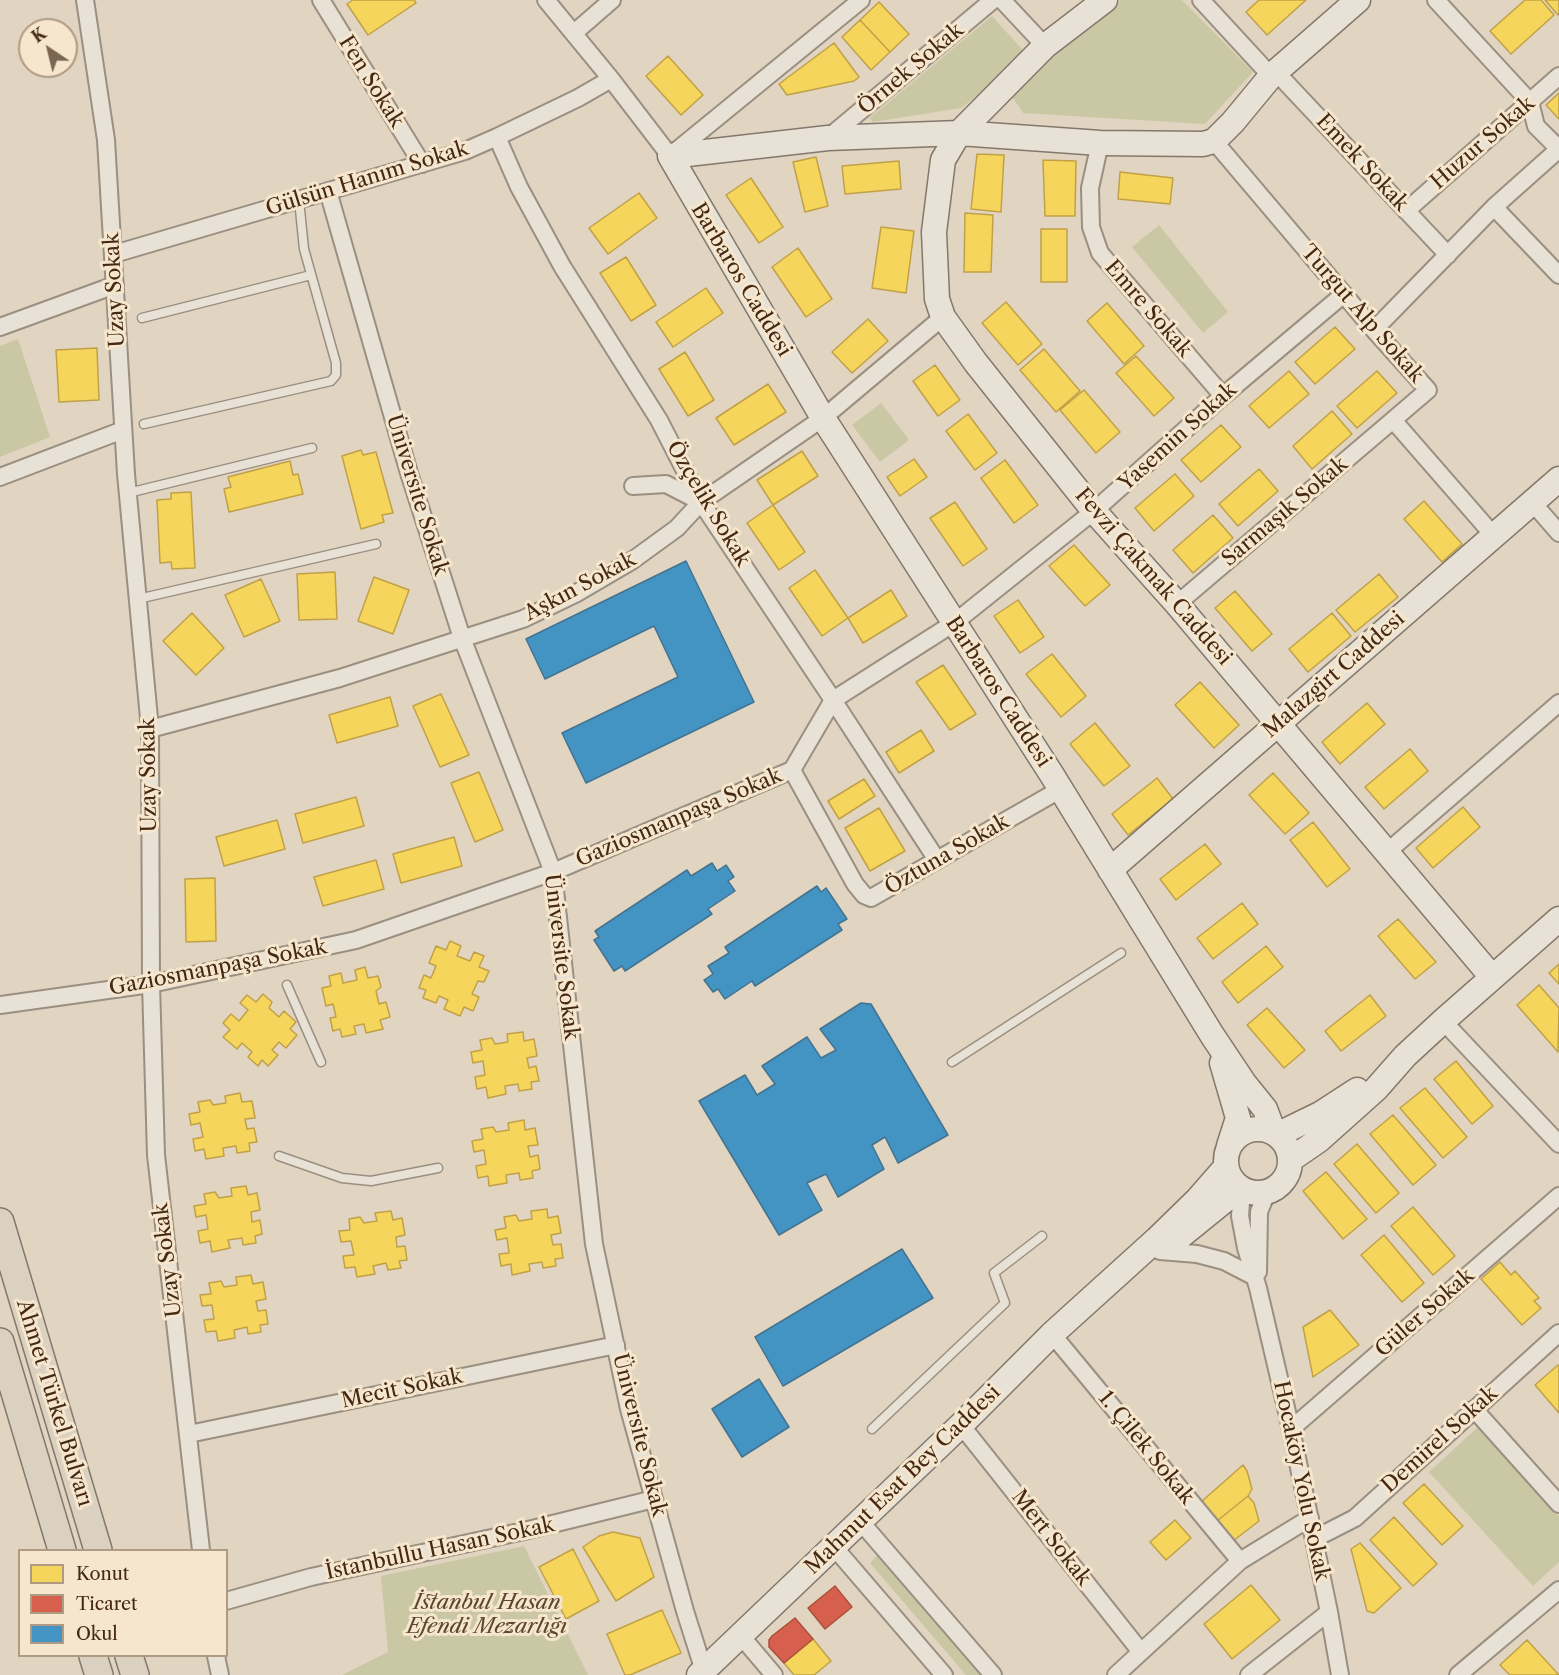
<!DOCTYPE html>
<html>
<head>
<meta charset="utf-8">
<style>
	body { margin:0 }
	#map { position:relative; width:1559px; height:1675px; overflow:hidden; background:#e1d4c0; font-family:"Libre Caslon Text",serif }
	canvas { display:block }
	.legend { position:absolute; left:18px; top:1549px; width:210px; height:108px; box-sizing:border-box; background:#f5e6cd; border:2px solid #af9a84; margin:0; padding:8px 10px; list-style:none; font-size:18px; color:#452916 }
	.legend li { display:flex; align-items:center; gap:12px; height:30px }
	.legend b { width:30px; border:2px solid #af9a84 }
	.north { position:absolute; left:18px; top:18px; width:60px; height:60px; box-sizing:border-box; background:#f5e6cd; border:2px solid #af9a84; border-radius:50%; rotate:325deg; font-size:16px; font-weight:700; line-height:24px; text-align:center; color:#452916 }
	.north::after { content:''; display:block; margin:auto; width:21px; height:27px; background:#7c6552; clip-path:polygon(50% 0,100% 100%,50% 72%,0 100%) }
</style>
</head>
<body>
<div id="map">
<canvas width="1559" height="1675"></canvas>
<ul class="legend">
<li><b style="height:16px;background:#f6d55c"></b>Konut</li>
<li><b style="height:16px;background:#d6604d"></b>Ticaret</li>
<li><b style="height:16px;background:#4393c3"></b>Okul</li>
</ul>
<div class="north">K</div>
</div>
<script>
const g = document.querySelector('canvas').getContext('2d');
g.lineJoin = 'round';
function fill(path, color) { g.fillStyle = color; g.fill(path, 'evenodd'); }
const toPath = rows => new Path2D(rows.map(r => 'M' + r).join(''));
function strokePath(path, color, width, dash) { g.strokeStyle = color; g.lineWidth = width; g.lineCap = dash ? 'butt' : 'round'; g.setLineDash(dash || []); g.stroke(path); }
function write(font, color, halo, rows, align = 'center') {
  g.font = font + ' "Libre Caslon Text",serif'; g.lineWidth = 6; g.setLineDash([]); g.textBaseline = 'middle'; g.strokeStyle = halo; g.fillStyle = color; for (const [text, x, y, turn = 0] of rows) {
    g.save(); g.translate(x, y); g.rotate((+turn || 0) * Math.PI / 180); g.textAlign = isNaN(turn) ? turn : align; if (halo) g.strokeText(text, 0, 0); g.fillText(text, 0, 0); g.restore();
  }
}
fill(toPath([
	[1121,0,1182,0,1253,72,1205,124,1023,113,1010,93],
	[992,16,1028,56,961,108,873,122,870,118],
	[1159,225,1228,312,1203,333,1132,247],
	[18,339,50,437,0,457,0,346],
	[881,403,909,440,880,462,852,425],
	[1478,1427,1559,1516,1559,1562,1533,1586,1429,1472],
	[524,1546,588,1675,342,1675,388,1652,381,1576],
	[878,1555,981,1675,966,1675,870,1563]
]), '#cac8a4');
const homes = toPath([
	[353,0,414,0,416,3,368,35,347,4,353,0],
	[1259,0,1306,0,1267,35,1246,12,1259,0],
	[1525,0,1541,0,1554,15,1511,54,1490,31,1525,0],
	[1545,0,1559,0,1559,13,1558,15,1545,0],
	[879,2,909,34,890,52,860,20,879,2],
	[860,20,890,52,871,70,842,37,860,20],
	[834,43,859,77,854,81,787,95,779,84,834,43],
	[668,56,703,95,681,115,646,76,668,56],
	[1559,93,1559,119,1546,105,1559,93],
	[977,154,1004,155,1001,212,971,209,977,154],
	[816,157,828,206,805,212,793,162,816,157],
	[1043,160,1076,161,1075,216,1045,216,1043,160],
	[899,161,901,189,845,194,842,166,899,161],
	[1120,172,1173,178,1170,204,1118,199,1120,172],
	[751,178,783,227,759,243,726,195,751,178],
	[639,193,657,218,608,254,589,228,639,193],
	[965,213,993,215,991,272,964,272,965,213],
	[881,227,914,231,906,293,872,288,881,227],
	[1041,229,1067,229,1067,282,1041,282,1041,229],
	[798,248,832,299,806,317,772,267,798,248],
	[626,257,656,305,631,321,600,273,626,257],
	[706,288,723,313,673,347,656,322,706,288],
	[1006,302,1042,344,1018,365,982,323,1006,302],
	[1107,303,1144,346,1124,364,1087,321,1107,303],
	[868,319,888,341,852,373,832,352,868,319],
	[1335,327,1355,349,1315,384,1295,362,1335,327],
	[97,348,99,400,59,402,56,350,97,348],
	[1044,349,1080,391,1056,412,1020,370,1044,349],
	[685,352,714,400,688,416,659,369,685,352],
	[1136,356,1174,398,1154,416,1116,373,1136,356],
	[935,365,960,400,938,416,913,381,935,365],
	[1289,371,1309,394,1269,428,1249,406,1289,371],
	[1377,371,1397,393,1357,428,1337,406,1377,371],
	[768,384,786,412,734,445,716,418,768,384],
	[1084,390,1120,432,1096,453,1060,410,1084,390],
	[1332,411,1352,434,1312,469,1293,446,1332,411],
	[968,414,997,453,975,470,946,431,968,414],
	[1221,425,1241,447,1201,482,1181,460,1221,425],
	[361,450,363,455,376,452,393,513,382,515,384,522,361,529,342,456,361,450],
	[802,451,818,476,773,505,757,480,802,451],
	[914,459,927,477,900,496,887,477,914,459],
	[1005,460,1038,505,1014,523,981,478,1005,460],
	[290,461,293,475,298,474,303,494,229,512,224,489,231,487,228,477,290,461],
	[1259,469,1278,491,1238,526,1219,504,1259,469],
	[1175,474,1194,496,1154,531,1135,508,1175,474],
	[191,492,195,568,172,569,171,562,160,563,157,500,171,499,171,493,191,492],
	[1424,501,1462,544,1442,562,1404,519,1424,501],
	[955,502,987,549,963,566,930,518,955,502],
	[773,505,805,552,779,570,747,523,773,505],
	[1213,515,1233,538,1193,573,1173,550,1213,515],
	[1074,545,1110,585,1085,606,1049,566,1074,545],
	[815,570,848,618,822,636,789,588,815,570],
	[335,572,337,619,299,620,297,574,335,572],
	[1379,574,1398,597,1355,632,1336,610,1379,574],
	[374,577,409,590,393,634,358,621,374,577],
	[261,579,280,621,244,637,225,595,261,579],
	[891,590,907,616,863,643,848,618,891,590],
	[1235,591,1272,634,1252,651,1215,608,1235,591],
	[1018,600,1044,637,1020,653,994,616,1018,600],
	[192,613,224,648,196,675,163,641,192,613],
	[1332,613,1351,636,1308,672,1289,649,1332,613],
	[1052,654,1086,696,1061,717,1026,674,1052,654],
	[943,665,976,714,950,730,916,682,943,665],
	[1200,682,1239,725,1214,748,1175,705,1200,682],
	[441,694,469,755,440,767,413,706,441,694],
	[390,697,398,726,337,743,329,715,390,697],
	[1367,703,1385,724,1340,764,1322,742,1367,703],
	[1095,723,1130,766,1104,786,1070,744,1095,723],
	[921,730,934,751,899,773,886,752,921,730],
	[1410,749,1428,771,1384,809,1365,787,1410,749],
	[479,772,503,830,475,842,451,783,479,772],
	[1273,773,1309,813,1285,834,1249,795,1273,773],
	[1157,778,1173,799,1128,835,1112,814,1157,778],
	[864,779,875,796,839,819,828,801,864,779],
	[356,797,364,826,303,843,295,814,356,797],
	[1463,807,1480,827,1433,868,1416,848,1463,807],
	[879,808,905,851,870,871,845,828,879,808],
	[277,820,285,849,224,866,216,837,277,820],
	[1313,822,1350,869,1327,887,1290,840,1313,822],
	[454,837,462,866,401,883,393,854,454,837],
	[1205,844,1221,864,1176,900,1160,879,1205,844],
	[376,860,384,889,323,906,314,877,376,860],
	[215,878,216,941,186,942,185,879,215,878],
	[1242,903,1258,924,1213,959,1197,938,1242,903],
	[1398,919,1436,962,1415,979,1378,936,1398,919],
	[450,941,461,946,457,956,470,961,474,952,484,956,479,967,489,971,484,982,478,981,472,994,479,997,473,1011,464,1007,460,1016,444,1009,448,1000,439,996,436,1003,423,998,426,990,419,988,424,975,431,978,436,966,429,963,436,946,446,950,450,941],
	[1266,946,1283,967,1238,1003,1222,982,1266,946],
	[1559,964,1559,984,1549,973,1559,964],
	[365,967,368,978,378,976,381,987,376,991,379,1004,386,1002,390,1017,380,1020,383,1029,366,1033,364,1024,354,1026,356,1034,342,1037,340,1029,333,1031,330,1018,336,1017,333,1004,326,1006,322,988,331,986,329,976,341,973,343,983,357,980,355,970,365,967],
	[1539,985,1559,1008,1558,1052,1517,1005,1539,985],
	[263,994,272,1002,269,1008,279,1017,284,1011,296,1022,290,1029,297,1035,286,1048,279,1042,272,1050,278,1055,268,1066,262,1060,258,1066,248,1057,252,1052,242,1043,237,1049,223,1037,230,1030,223,1023,231,1014,239,1021,248,1010,240,1003,247,995,256,1002,263,994],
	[1370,995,1386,1016,1341,1051,1325,1031,1370,995],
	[1267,1008,1305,1050,1284,1068,1247,1025,1267,1008],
	[523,1032,524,1041,534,1039,537,1056,527,1058,529,1068,536,1066,539,1081,531,1082,532,1089,519,1091,518,1084,505,1086,506,1094,488,1098,486,1087,477,1089,475,1077,485,1075,483,1061,473,1063,471,1052,482,1050,480,1040,492,1038,495,1044,508,1042,507,1034,523,1032],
	[1456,1061,1493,1106,1472,1124,1434,1079,1456,1061],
	[1425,1088,1467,1137,1443,1158,1400,1108,1425,1088],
	[240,1093,242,1102,252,1101,255,1118,245,1119,247,1129,254,1128,257,1142,249,1143,250,1151,237,1153,236,1146,223,1148,224,1156,206,1159,204,1149,195,1151,193,1139,203,1137,200,1123,191,1125,189,1114,200,1112,198,1102,210,1100,213,1105,226,1103,225,1096,240,1093],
	[1393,1115,1436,1165,1413,1185,1370,1134,1393,1115],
	[524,1120,525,1130,535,1128,538,1145,528,1146,530,1157,538,1155,540,1169,532,1171,533,1178,520,1180,519,1173,506,1175,507,1183,489,1186,488,1176,478,1178,476,1166,486,1164,484,1150,474,1152,472,1141,483,1139,481,1129,493,1127,496,1132,509,1130,508,1123,524,1120],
	[1357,1144,1399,1193,1376,1213,1334,1164,1357,1144],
	[1326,1172,1367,1219,1343,1239,1303,1191,1326,1172],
	[246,1186,248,1195,257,1193,260,1210,251,1212,252,1222,260,1220,262,1234,255,1236,256,1243,243,1245,242,1238,228,1240,230,1248,212,1252,210,1241,200,1243,198,1231,208,1229,206,1215,196,1217,194,1206,206,1204,204,1194,215,1192,219,1198,232,1196,231,1188,246,1186],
	[1413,1207,1455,1256,1433,1275,1391,1226,1413,1207],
	[547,1209,548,1218,558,1216,561,1233,551,1235,553,1245,561,1244,563,1258,555,1259,556,1266,543,1268,542,1262,529,1264,530,1271,512,1275,511,1264,501,1266,499,1254,509,1253,507,1238,497,1240,495,1230,506,1228,504,1217,516,1215,519,1221,532,1219,531,1211,547,1209],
	[391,1211,393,1220,402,1218,405,1235,396,1237,397,1247,405,1246,407,1260,399,1261,401,1268,388,1270,386,1263,373,1266,375,1274,357,1277,355,1267,345,1268,343,1256,354,1255,351,1241,341,1242,339,1231,350,1230,349,1219,360,1217,364,1223,377,1221,375,1213,391,1211],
	[1384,1235,1424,1283,1402,1302,1361,1255,1384,1235],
	[1500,1262,1511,1275,1515,1271,1539,1298,1534,1301,1541,1308,1522,1325,1481,1279,1500,1262],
	[251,1275,253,1284,263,1282,266,1299,256,1301,258,1311,266,1310,268,1324,260,1325,261,1332,248,1334,247,1327,234,1330,235,1338,218,1341,216,1331,206,1332,204,1320,214,1319,212,1305,202,1306,200,1295,211,1294,209,1283,221,1281,224,1287,237,1285,236,1277,251,1275],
	[1330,1310,1359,1345,1313,1377,1303,1327,1330,1310],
	[1558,1365,1559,1366,1559,1413,1535,1385,1558,1365],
	[1243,1465,1247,1471,1252,1489,1248,1496,1217,1521,1201,1502,1243,1465],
	[1424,1484,1463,1526,1442,1545,1403,1503,1424,1484],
	[1248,1496,1254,1503,1259,1521,1233,1541,1217,1521,1248,1496],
	[1394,1517,1437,1564,1413,1586,1370,1540,1394,1517],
	[1175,1520,1191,1538,1166,1560,1150,1542,1175,1520],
	[613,1532,640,1538,654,1577,616,1601,583,1547,599,1536,613,1532],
	[1360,1543,1401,1588,1374,1613,1367,1611,1351,1549,1360,1543],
	[573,1549,599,1601,566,1619,539,1567,573,1549],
	[1251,1585,1280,1620,1232,1659,1204,1624,1251,1585],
	[662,1610,681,1653,630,1675,625,1675,607,1634,662,1610],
	[813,1639,831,1661,814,1675,794,1675,784,1663,813,1639],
	[1527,1640,1559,1675,1510,1675,1500,1665,1527,1640]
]);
fill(homes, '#f6d55c');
strokePath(homes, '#c1a147', 1.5);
const shops = toPath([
	[835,1586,852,1607,825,1629,808,1608,835,1586],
	[795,1618,813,1639,784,1663,769,1647,769,1640,772,1636,795,1618]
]);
fill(shops, '#d6604d');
strokePath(shops, '#aa503c', 1.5);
const schools = toPath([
	[686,561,754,702,586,783,562,733,678,677,654,626,545,679,526,639,686,561],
	[712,863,717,871,726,865,734,877,728,881,735,891,708,909,712,914,625,971,622,966,614,971,594,940,599,937,595,931,687,870,691,876,712,863],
	[817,886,821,892,826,888,847,919,838,924,842,930,755,986,752,981,725,999,718,989,713,992,704,980,713,974,708,966,729,953,725,947,817,886],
	[861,1003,871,1004,948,1135,898,1163,885,1137,872,1145,884,1169,838,1197,826,1174,807,1183,822,1210,779,1235,699,1101,745,1075,757,1095,775,1084,762,1066,807,1037,821,1058,836,1050,820,1029,861,1003],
	[902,1249,933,1298,783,1386,755,1337,902,1249],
	[759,1379,789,1427,742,1457,712,1409,759,1379]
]);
fill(schools, '#4393c3');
strokePath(schools, '#44738f', 1.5);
const lane = toPath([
	[142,318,311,275],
	[144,424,331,381,336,375,336,363,304,249,299,200],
	[128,493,312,448],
	[138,599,376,544],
	[287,985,321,1062],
	[952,1062,1121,953],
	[279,1156,342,1178,371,1181,438,1168],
	[872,1429,1005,1303,994,1273,1042,1236]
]);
const street = toPath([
	[85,0,106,140,126,474,150,729,151,984,156,1155,201,1550],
	[321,0,422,164],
	[546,0,611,79,670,156,861,0],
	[1002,0,1045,46],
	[1201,0,1271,76],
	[1436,0,1530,102,1536,126,1559,149],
	[574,33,612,0],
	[1276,72,1448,255],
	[497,137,519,187,562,266,659,420,701,502,833,700,937,860],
	[828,138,993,0],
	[1214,141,1374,330,1428,390,1393,420,1494,536],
	[1100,143,1090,188,1091,227,1100,253,1223,396],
	[328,191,409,473,462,638,553,872,594,1244,629,1409,685,1611,704,1671],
	[1494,207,1559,275],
	[1406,211,1559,76],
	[114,254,465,151,497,137,578,98,611,79],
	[0,327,115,285],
	[1374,330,1494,207,1559,149],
	[0,477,123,430],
	[633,486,666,484,701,502],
	[1532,502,1559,533],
	[1177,604,1393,420],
	[150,729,340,678,523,619,575,594,633,560,677,528,701,502,823,418,943,317],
	[792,770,855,884,864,895,871,898,1061,789],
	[1386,853,1559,703],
	[0,1005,151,984,356,940,553,872,792,770,833,700,954,623,1094,511,1223,396,1344,294],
	[1443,1021,1559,1144],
	[1242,1189,1240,1216,1246,1248,1258,1288,1291,1429,1329,1612,1340,1675],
	[1160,1251,1197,1254,1224,1261,1253,1276],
	[1258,1272,1259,1212,1267,1192],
	[1052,1334,1240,1561],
	[1474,1409,1559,1504],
	[961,1425,1141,1652],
	[1291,1429,1559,1196],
	[189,1434,616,1345],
	[860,1521,993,1675],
	[1314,1539,1355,1518,1559,1333],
	[834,1547,944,1675],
	[226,1601,311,1577,524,1531,654,1499],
	[741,1636,774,1675],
	[216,1656,220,1675],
	[1116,1675,1240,1561,1310,1518],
	[1249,1675,1329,1612],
	[1458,1675,1559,1590]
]);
const secondary = toPath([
	[1105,0,1045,46,959,133,943,160,934,232,937,299,943,317,976,363,1094,511,1177,604,1492,977],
	[1110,870,1559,479],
	[1222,1063,1238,1118,1229,1146],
	'1226 1161a32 32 0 1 1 64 0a32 32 0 1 1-64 0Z',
	[1274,1133,1265,1109,1244,1083,1212,1035,1052,775,823,418,670,156,828,138,959,133,1100,143,1203,144,1214,141,1233,122,1271,76,1358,0],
	[1277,1135,1320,1114,1357,1090],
	[1290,1160,1319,1140,1376,1089,1405,1056,1443,1021,1559,919],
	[1171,1244,1240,1188],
	[699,1675,961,1425,1052,1334,1157,1239,1198,1199,1226,1167]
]);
const primary = toPath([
	[0,1222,98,1550],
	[0,1342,62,1550],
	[93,1656,99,1675],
	[129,1656,135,1675]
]);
strokePath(lane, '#9a8f81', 11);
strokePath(street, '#9a8f81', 20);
strokePath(secondary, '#83786b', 27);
strokePath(primary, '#83786b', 30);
strokePath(lane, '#e7e1d6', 8);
strokePath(street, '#e7e1d6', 16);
strokePath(secondary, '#e7e1d6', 24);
strokePath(primary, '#dbd1c1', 27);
write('21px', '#452916', '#f5e6cd', [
	["Örnek Sokak",911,69,-40],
	["Fen Sokak",371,82,58],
	["Huzur Sokak",1483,143,-41],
	["Emek Sokak",1362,163,47],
	["Gülsün Hanım Sokak",367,179,-17],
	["Barbaros Caddesi",741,280,59],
	["Uzay Sokak",115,290,-93],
	["Emre Sokak",1148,309,49],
	["Turgut Alp Sokak",1362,314,49],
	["Yasemin Sokak",1178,437,-42],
	["Üniversite Sokak",417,495,73],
	["Özçelik Sokak",708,504,59],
	["Sarmaşık Sokak",1285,512,-40],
	["Fevzi Çakmak Caddesi",1153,577,49],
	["Aşkın Sokak",580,587,-28],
	["Malazgirt Caddesi",1334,675,-41],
	["Barbaros Caddesi",998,692,57],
	["Uzay Sokak",149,775,-91],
	["Gaziosmanpaşa Sokak",679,818,-23],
	["Öztuna Sokak",947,855,-30],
	["Üniversite Sokak",561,957,83],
	["Gaziosmanpaşa Sokak",218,968,-11],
	["Uzay Sokak",168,1260,-97],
	["Güler Sokak",1425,1313,-41],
	["Mecit Sokak",402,1389,-12],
	["Ahmet Türkel Bulvarı",54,1403,73],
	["Üniversite Sokak",639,1435,76],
	["Demirel Sokak",1440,1440,-42],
	["1. Çilek Sokak",1146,1448,51],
	["Mahmut Esat Bey Caddesi",903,1480,-44],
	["Hocaköy Yolu Sokak",1301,1481,78],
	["Mert Sokak",1051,1538,52],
	["İstanbullu Hasan Sokak",440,1549,-12]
]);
write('italic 21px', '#5c472e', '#f5e6cd', [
	["İstanbul Hasan",487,1603],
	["Efendi Mezarlığı",487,1627]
]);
</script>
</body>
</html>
